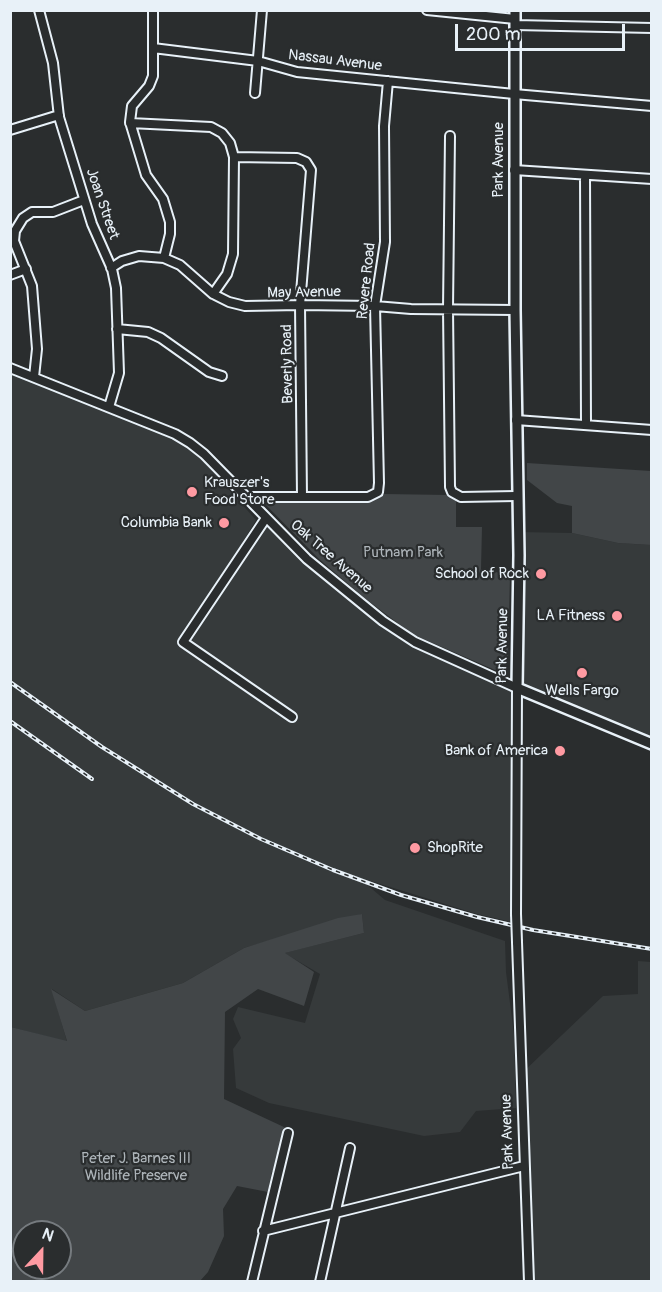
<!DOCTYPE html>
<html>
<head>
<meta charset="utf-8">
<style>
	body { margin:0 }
	#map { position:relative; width:662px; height:1292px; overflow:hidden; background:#2a2d2e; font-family:Pangolin,sans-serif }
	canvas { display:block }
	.frame { position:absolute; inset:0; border:12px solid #e8f1f8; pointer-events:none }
	.north { position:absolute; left:12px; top:1220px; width:60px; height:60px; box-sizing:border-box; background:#2a2d2e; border:2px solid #767b7f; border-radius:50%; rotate:22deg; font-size:16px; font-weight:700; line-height:24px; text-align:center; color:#e8f1f8 }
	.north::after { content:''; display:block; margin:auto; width:21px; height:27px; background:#ff9aa2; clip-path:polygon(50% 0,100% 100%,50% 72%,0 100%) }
	.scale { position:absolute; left:455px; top:24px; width:170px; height:27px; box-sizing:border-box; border:3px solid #e8f1f8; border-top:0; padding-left:8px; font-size:18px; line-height:21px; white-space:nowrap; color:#e8f1f8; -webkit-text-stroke:4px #2a2d2e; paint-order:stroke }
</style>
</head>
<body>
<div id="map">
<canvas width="662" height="1292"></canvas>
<div class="frame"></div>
<div class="north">N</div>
<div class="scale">200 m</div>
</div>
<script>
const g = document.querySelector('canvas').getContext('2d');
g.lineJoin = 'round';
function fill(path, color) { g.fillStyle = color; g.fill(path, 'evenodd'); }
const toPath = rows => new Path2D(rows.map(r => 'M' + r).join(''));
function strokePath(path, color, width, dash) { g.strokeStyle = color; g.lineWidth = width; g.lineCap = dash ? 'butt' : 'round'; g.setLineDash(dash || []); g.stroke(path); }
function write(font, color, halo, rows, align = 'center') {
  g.font = font + ' Pangolin,sans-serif'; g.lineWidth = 4.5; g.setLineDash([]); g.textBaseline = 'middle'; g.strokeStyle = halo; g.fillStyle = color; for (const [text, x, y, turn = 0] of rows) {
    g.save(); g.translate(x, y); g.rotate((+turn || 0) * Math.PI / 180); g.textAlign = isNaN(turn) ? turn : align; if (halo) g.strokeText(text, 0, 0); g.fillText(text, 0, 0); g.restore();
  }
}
fill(toPath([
	[11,371,187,443,256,520,196,620,266,518,283,536,400,633,517,688,518,532,572,533,618,543,651,545,651,744,518,688,516,923,477,914,358,877,385,900,505,941,506,972,514,1034,516,1108,476,1111,460,1132,424,1136,269,1103,236,1088,233,1049,241,1038,233,1019,238,1007,305,1023,320,974,284,953,364,933,362,914,244,948,183,983,85,1011,52,989,67,1042,11,1027],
	[638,961,651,962,651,1281,529,1281,521,1074,603,996,638,994]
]), '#363a3b');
fill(toPath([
	[527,463,651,471,651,545,618,543,572,533,572,506,557,503,527,480],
	[384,494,448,495,456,499,456,527,482,527,481,569,510,575,508,660,495,670,412,634,362,596,319,559,263,502,374,500],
	[362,914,364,933,285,953,314,972,304,1006,258,989,225,1012,224,1099,286,1128,279,1172,272,1171,268,1192,237,1186,223,1209,224,1236,208,1272,200,1281,11,1282,11,1027,67,1041,51,989,85,1011,183,983,244,948,338,918],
	[24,1232,60,1232,60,1268,24,1268]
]), '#424648');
const minor = toPath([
	[39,10,53,63,59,117,92,224,112,269,116,288,119,373,109,407],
	[153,10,153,76,149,86,132,106,130,122,146,175,163,199,170,222,170,234,164,258],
	[427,10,515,19],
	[515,25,652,28],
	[153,48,258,61,297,72,514,94,652,106],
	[255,93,262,10],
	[130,123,211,127,222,133,230,143,234,157,233,254,227,274,213,294],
	[10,130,59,115],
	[450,136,448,309,450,487,452,492,461,497,516,496],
	[234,157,297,158,306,162,311,170,300,305,302,497],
	[514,170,652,179],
	[585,175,586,424],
	[111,268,122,261,139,256,164,258,180,265,213,294,229,302,245,306,300,305,375,306,411,309,515,310],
	[10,275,26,269],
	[117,329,148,332,161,338,209,372,222,376],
	[10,368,175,434,190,443,204,454,307,559,383,621,415,642,517,688,516,914],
	[34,377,37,349,32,286,14,241,15,231,23,218,32,212,53,212,84,200],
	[516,420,652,430],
	[245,497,368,497,378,492,379,483,375,306,385,242,384,126,388,81],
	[266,518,183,642,292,717],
	[517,942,529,1282],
	[263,1231,524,1166],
	[252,1282,288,1133],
	[320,1282,350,1148]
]);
const major = toPath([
	[515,10,515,310,519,555,517,688,652,744]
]);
strokePath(minor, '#e8f1f8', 12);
strokePath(major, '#e8f1f8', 14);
strokePath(minor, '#2a2d2e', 8);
strokePath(major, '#2a2d2e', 9);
const rail = toPath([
	[10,682,102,747,193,804,261,839,333,870,401,895,477,917,533,930,652,949],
	[10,721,92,779]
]);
strokePath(rail, '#e8f1f8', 4);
strokePath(rail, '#2a2d2e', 1.5, [4.5]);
const minorBridge = toPath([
	[516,914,517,942]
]);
strokePath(minorBridge, '#e8f1f8', 12, []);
strokePath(minorBridge, '#2a2d2e', 8);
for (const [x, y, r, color] of [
	[192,492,6,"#ff9aa2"],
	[224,523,6,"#ff9aa2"],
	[541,574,6,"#ff9aa2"],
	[617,616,6,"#ff9aa2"],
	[582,673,6,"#ff9aa2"],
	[560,751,6,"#ff9aa2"],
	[415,848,6,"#ff9aa2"]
]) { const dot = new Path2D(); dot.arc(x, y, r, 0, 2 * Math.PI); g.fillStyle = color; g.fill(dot); strokePath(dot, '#2a2d2e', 2); }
write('15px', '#e8f1f8', '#2a2d2e', [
	["Nassau Avenue",335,61,7],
	["Park Avenue",499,160,-90],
	["Joan Street",102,204,71],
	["Revere Road",367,281,-84],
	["May Avenue",304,293,-1],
	["Beverly Road",288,364,-91],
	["Oak Tree Avenue",331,557,41],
	["Park Avenue",503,646,-89],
	["Park Avenue",508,1132,-92]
]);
write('15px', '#e8f1f8', '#2a2d2e', [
	["Krauszer's",204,483,"left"],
	["Food Store",204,500,"left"],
	["Columbia Bank",212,523],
	["School of Rock",529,574],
	["LA Fitness",605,616],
	["Wells Fargo",582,691,"center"],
	["Bank of America",548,751],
	["ShopRite",427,848,"left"]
], 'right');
write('15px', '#aeb5ba', '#2a2d2e', [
	["Putnam Park",403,553],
	["Peter J. Barnes III",136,1159],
	["Wildlife Preserve",136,1176]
]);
</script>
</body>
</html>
